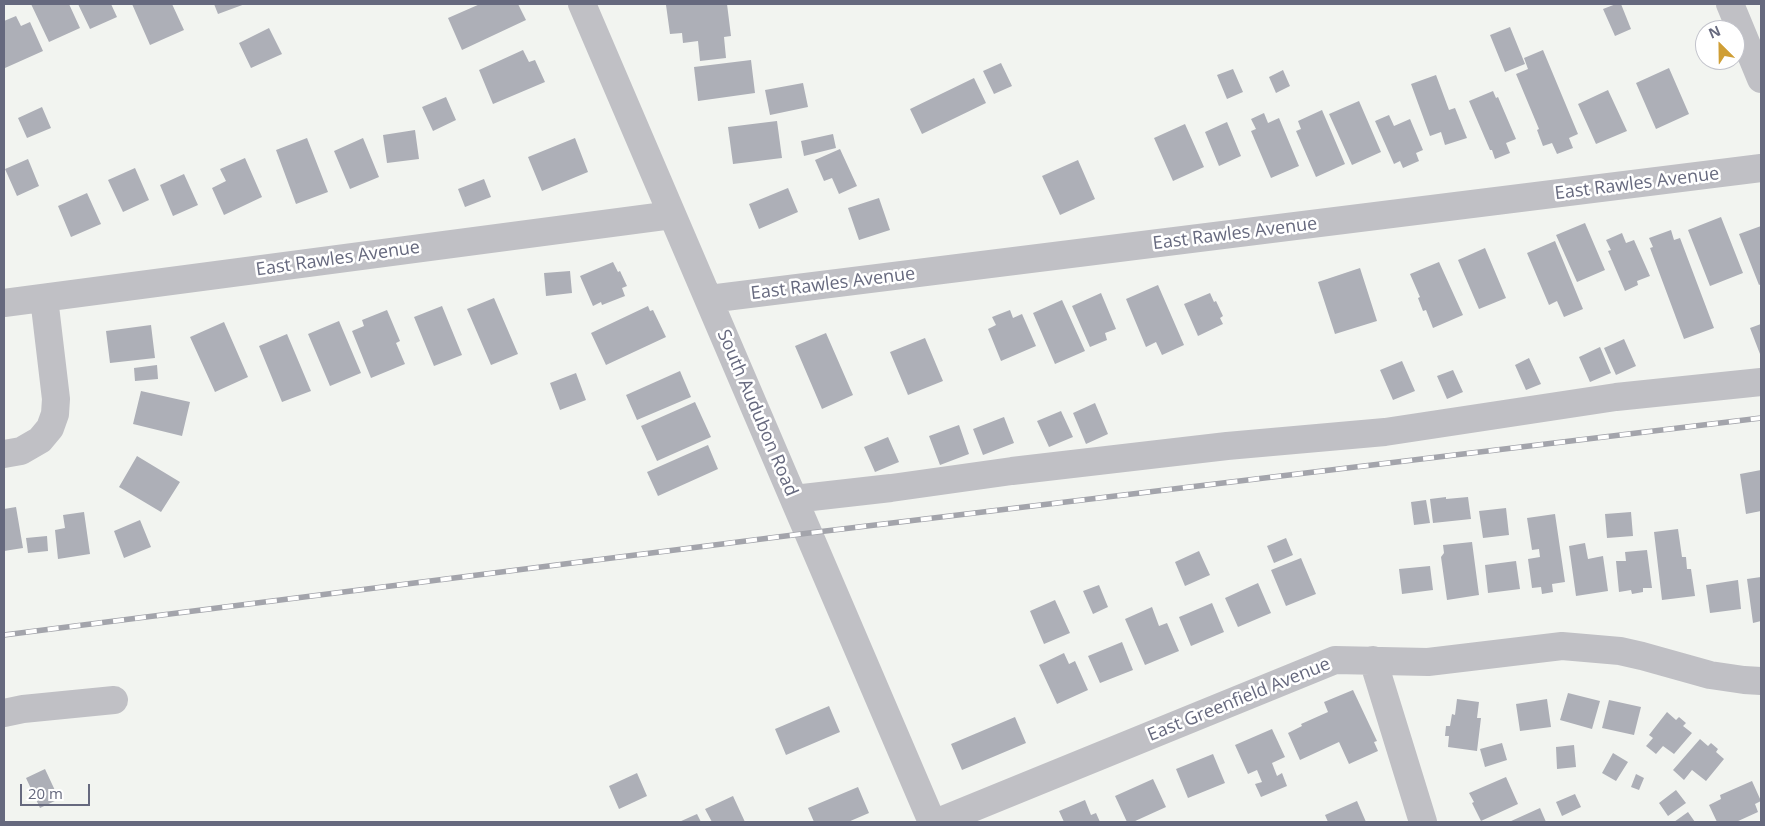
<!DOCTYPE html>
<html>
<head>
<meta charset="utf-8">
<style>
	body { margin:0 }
	#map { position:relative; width:1765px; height:826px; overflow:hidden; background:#f2f4f0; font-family:"Open Sans",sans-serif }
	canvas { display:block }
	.frame { position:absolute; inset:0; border:5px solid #66697e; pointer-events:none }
	.north { position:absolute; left:1695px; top:20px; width:50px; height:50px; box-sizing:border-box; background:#fff; border:1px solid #c2c3cb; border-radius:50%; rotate:337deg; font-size:14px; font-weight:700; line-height:20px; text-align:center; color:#66697e }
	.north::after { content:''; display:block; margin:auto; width:18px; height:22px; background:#cf9e35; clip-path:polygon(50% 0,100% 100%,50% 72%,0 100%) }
	.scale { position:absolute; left:20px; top:784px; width:70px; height:22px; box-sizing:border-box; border:2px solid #66697e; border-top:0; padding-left:6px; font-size:15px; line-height:18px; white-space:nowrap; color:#66697e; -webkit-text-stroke:4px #fff; paint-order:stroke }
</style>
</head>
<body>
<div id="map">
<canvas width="1765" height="826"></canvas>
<div class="frame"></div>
<div class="north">N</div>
<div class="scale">20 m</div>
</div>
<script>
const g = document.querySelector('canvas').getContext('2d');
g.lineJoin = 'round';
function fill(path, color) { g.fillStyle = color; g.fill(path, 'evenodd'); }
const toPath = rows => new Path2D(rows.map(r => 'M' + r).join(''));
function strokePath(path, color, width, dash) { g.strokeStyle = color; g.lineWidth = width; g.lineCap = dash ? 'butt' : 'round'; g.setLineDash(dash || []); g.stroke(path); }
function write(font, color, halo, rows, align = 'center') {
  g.font = font + ' "Open Sans",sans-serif'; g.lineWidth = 5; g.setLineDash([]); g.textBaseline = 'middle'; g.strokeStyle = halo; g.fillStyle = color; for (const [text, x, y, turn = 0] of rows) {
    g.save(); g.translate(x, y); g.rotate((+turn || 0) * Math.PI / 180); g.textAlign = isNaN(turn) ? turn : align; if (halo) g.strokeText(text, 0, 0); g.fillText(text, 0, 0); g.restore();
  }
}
fill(toPath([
	[31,4,69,4,80,28,49,42],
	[78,4,111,4,117,17,90,29],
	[132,4,172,4,184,30,150,45],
	[214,4,245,4,218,14],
	[480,4,518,4,526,20,462,50,448,18],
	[675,4,727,4,731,36,724,37,726,58,700,61,698,41,683,43,682,33,670,34,666,5],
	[1616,4,1621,4,1631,29,1615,36,1603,9],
	[16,16,21,26,30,22,43,51,5,68,4,64,4,21],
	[1510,27,1525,64,1505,72,1490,35],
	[269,28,282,54,251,68,239,43],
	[523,50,529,62,535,60,545,82,493,104,479,70],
	[1543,50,1578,134,1569,138,1573,148,1557,154,1552,143,1543,146,1537,130,1539,129,1516,74,1528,69,1524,58],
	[751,60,755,93,698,101,694,67],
	[1001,63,1012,86,994,94,983,71],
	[1669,68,1689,114,1656,129,1636,83],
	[1233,69,1243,92,1227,99,1217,75],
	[1283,70,1290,86,1276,93,1269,77],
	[1436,75,1449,110,1455,108,1467,138,1445,145,1441,132,1430,136,1411,84],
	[974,78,986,103,922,134,910,109],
	[803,83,808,107,770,115,765,90],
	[1608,90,1627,131,1596,144,1578,104],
	[1493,91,1496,98,1498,97,1516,139,1506,143,1510,153,1495,159,1492,150,1490,150,1469,101],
	[446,97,456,120,433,131,422,107],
	[1359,101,1381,152,1352,165,1329,114],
	[42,107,51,128,27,138,18,118],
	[1322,110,1345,164,1316,177,1296,131,1301,129,1298,121],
	[1264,113,1268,123,1279,118,1299,166,1271,178,1251,131,1256,129,1251,119],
	[1389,115,1394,126,1410,119,1423,150,1416,153,1419,161,1403,168,1400,161,1394,164,1375,121],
	[777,121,782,158,733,164,728,127],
	[1227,122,1241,156,1219,166,1205,132],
	[1185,124,1204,167,1173,181,1154,138],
	[415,130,419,159,387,163,383,135],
	[833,134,836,148,804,156,801,141],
	[307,138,328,192,296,204,276,150],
	[363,138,379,177,350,189,334,151],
	[575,138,588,172,542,191,528,157],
	[840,149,857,186,839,194,832,178,824,181,815,160],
	[245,158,262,197,224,215,212,188,226,181,220,169],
	[28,159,39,186,17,196,5,169],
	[1078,160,1095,199,1060,215,1042,176],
	[135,168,149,200,123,212,108,180],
	[184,174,198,205,173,216,160,185],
	[484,179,491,197,465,207,458,189],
	[788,188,798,212,759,229,749,204],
	[87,193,101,224,71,237,58,206],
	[879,198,890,230,859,240,848,208],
	[1721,217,1743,273,1710,286,1688,230],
	[1585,223,1605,270,1577,282,1556,235],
	[1761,226,1761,284,1759,285,1739,234],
	[1671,230,1674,240,1680,238,1714,328,1684,339,1650,248,1653,247,1649,238],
	[1622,233,1626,243,1634,240,1650,276,1637,281,1638,285,1625,291,1608,251,1611,250,1606,240],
	[1555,241,1583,309,1564,317,1557,301,1549,305,1527,253],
	[1485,248,1506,298,1479,309,1458,260],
	[613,262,618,272,620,271,627,286,622,288,625,296,602,305,601,302,593,306,580,276],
	[1439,262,1463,315,1433,328,1426,310,1423,311,1418,298,1420,297,1410,274],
	[1360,268,1377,321,1335,334,1318,282],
	[570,271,572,293,546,296,544,273],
	[1158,285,1184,345,1162,355,1156,342,1146,347,1126,299],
	[1101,293,1116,329,1105,333,1107,340,1090,347,1072,306],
	[1210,293,1214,302,1216,301,1223,316,1220,318,1223,324,1198,336,1184,304],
	[494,298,518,354,491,365,467,309],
	[1062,300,1085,351,1055,364,1033,313],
	[442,306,462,355,434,366,414,317],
	[648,306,650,311,653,310,666,337,606,365,591,333],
	[387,310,400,341,396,343,405,364,371,378,352,331,364,326,362,320],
	[1010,310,1013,318,1022,314,1036,346,1001,361,988,329,996,325,992,317],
	[339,321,361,373,330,386,308,334],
	[224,322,248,377,215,392,190,337],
	[1761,324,1761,353,1760,354,1750,328],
	[151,325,155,358,110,363,106,331],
	[826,333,853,395,822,409,795,346],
	[287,334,311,391,282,402,259,346],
	[925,338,943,381,908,395,890,352],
	[1624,339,1636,366,1616,375,1604,348],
	[1600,347,1611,373,1590,382,1579,357],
	[1529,358,1541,384,1526,390,1515,365],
	[1402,361,1415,391,1393,400,1380,370],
	[157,365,158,379,135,381,134,368],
	[1453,370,1463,392,1447,399,1437,376],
	[680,371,691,397,637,420,626,395],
	[576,373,586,400,560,410,550,383],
	[141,391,190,402,182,436,133,424],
	[695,402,711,437,657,461,641,426],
	[1095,403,1108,434,1086,444,1073,413],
	[1061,411,1073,437,1049,447,1037,421],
	[1004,417,1014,443,983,455,973,429],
	[959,425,969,454,940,465,929,436],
	[888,437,899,462,875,472,864,447],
	[708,445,718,469,658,496,647,472],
	[137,456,180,482,161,512,119,487],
	[1761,470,1761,511,1746,514,1740,474],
	[1446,497,1446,499,1468,497,1471,519,1433,523,1430,499],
	[1426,500,1430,523,1414,525,1411,502],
	[16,507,23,548,4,551,4,509],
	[1506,508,1509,535,1483,538,1479,511],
	[84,512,90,554,58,559,55,530,65,528,63,515],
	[1631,512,1633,536,1607,538,1605,514],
	[1555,514,1565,582,1552,584,1553,592,1542,594,1541,587,1532,588,1528,559,1540,557,1539,549,1532,550,1527,518],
	[140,520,151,547,124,558,114,531],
	[1678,529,1682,557,1686,557,1687,569,1691,569,1695,596,1662,600,1654,532],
	[47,536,48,551,28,553,26,538],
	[1286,538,1293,555,1274,563,1267,546],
	[1472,542,1479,595,1447,600,1441,557,1444,553,1443,545],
	[1585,543,1588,559,1603,556,1608,591,1576,596,1569,546],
	[1647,550,1652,588,1643,588,1643,592,1632,594,1631,590,1619,592,1616,561,1626,561,1625,552],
	[1199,551,1210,575,1185,586,1175,562],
	[1301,558,1316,594,1286,606,1271,570],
	[1516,561,1520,589,1488,593,1485,565],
	[1430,566,1433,590,1402,594,1399,569],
	[1761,577,1761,621,1753,623,1747,579],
	[1738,580,1741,609,1710,613,1706,585],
	[1258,583,1271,613,1238,627,1225,598],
	[1099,585,1108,607,1093,614,1083,591],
	[1055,600,1070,633,1044,644,1030,611],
	[1212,603,1224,632,1191,646,1179,617],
	[1152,607,1159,626,1167,623,1179,651,1145,665,1125,619],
	[1122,642,1133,670,1100,683,1088,656],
	[1064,653,1069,664,1075,661,1088,690,1057,704,1039,665],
	[1353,690,1377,741,1374,742,1378,751,1349,764,1339,742,1300,760,1288,733,1302,726,1301,724,1328,712,1324,702],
	[1568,693,1600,701,1592,729,1560,720],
	[1457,699,1479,702,1477,718,1481,718,1477,751,1448,747,1449,736,1445,736,1446,726,1450,726,1452,714,1455,715],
	[1547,699,1551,727,1520,731,1516,704],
	[1609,700,1641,707,1634,735,1602,728],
	[829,706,840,732,786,755,775,729],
	[1667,712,1676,720,1679,717,1686,723,1683,726,1692,733,1674,754,1663,746,1656,754,1646,746,1653,738,1649,735],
	[1015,717,1026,743,962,770,951,744],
	[1272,729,1285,757,1272,763,1277,776,1282,773,1287,786,1261,797,1255,784,1262,782,1257,770,1248,774,1235,745],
	[1700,739,1708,746,1711,743,1718,749,1716,752,1724,759,1706,781,1692,770,1684,780,1673,770],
	[1502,743,1507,760,1485,767,1480,749],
	[1574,745,1576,767,1557,769,1556,747],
	[1613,753,1628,762,1616,781,1602,773],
	[1213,754,1225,783,1188,798,1176,769],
	[45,769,59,799,40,808,26,778],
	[637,773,647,796,619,809,609,786],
	[1636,774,1644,778,1639,790,1631,787],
	[1506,777,1518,804,1481,821,1472,803,1474,802,1469,793],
	[1153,779,1166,807,1133,822,1127,822,1115,796],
	[1752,781,1761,801,1755,804,1758,812,1736,822,1717,822,1709,805,1721,799,1720,795],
	[858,787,869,813,848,822,814,822,808,808],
	[1676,790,1686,803,1668,816,1659,803],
	[1575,794,1581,807,1562,816,1556,802],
	[733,796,745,822,712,822,705,809],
	[1085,800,1091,815,1096,813,1100,822,1064,822,1059,811],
	[1357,801,1366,822,1328,822,1325,815],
	[1540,808,1546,822,1509,822],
	[1688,812,1695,822,1674,822],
	[697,814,701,822,679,822]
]), '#adafb7');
strokePath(toPath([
	[582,4,932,822],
	[1730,4,1761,79],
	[709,299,1761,168],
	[4,303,672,215],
	[4,454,21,451,40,440,50,428,55,414,56,399,44,298],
	[794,499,891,488,1012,471,1227,446,1385,432,1616,397,1761,382],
	[1373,660,1423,822],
	[4,713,23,709,114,700],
	[938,822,1335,660,1428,662,1562,646,1620,651,1642,656,1710,675,1744,680,1761,681]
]), '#c0c0c5', 28);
const rail = toPath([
	[4,635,809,533,1761,418]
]);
strokePath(rail, '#a3a4ab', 5.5);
strokePath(rail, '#fff', 4, [11]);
write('18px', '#66697e', '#fff', [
	["East Rawles Avenue",1637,184,-7],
	["East Rawles Avenue",1235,234,-7],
	["East Rawles Avenue",338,259,-8],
	["East Rawles Avenue",833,284,-7],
	["South Audubon Road",757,413,67],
	["East Greenfield Avenue",1239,700,-22]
]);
</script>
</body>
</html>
